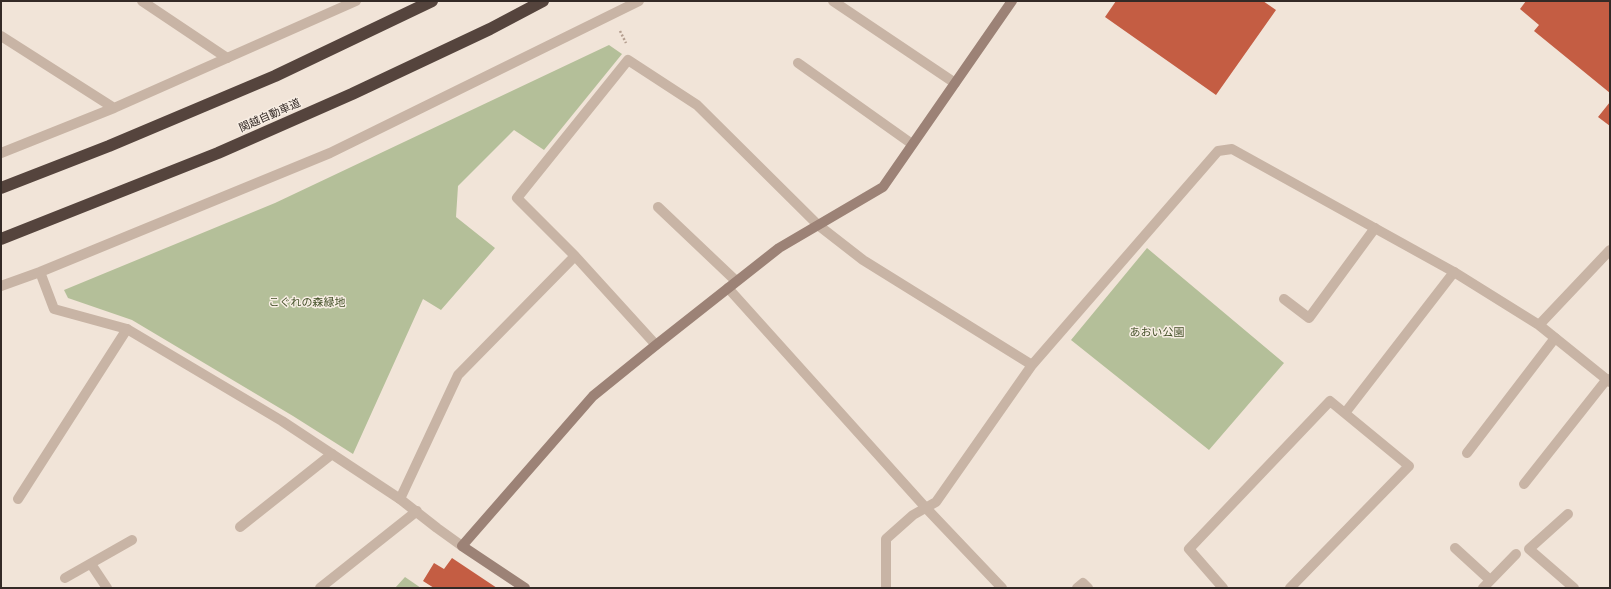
<!DOCTYPE html>
<html>
<head>
<meta charset="utf-8">
<style>
	body { margin:0 }
	#map { position:relative; width:1611px; height:589px; overflow:hidden; background:#f1e4d8; font-family:"DM Sans",sans-serif }
	canvas { display:block }
	.frame { position:absolute; inset:0; border:2px solid #342a26; pointer-events:none }
</style>
</head>
<body>
<div id="map">
<canvas width="1611" height="589"></canvas>
<div class="frame"></div>
</div>
<script>
const g = document.querySelector('canvas').getContext('2d');
g.lineJoin = 'round';
function fill(path, color) { g.fillStyle = color; g.fill(path, 'evenodd'); }
const toPath = rows => new Path2D(rows.map(r => 'M' + r).join(''));
function strokePath(path, color, width, dash) { g.strokeStyle = color; g.lineWidth = width; g.lineCap = dash ? 'butt' : 'round'; g.setLineDash(dash || []); g.stroke(path); }
function write(font, color, halo, rows, align = 'center') {
  g.font = font + ' "DM Sans","Noto Sans JP",sans-serif'; g.lineWidth = 3; g.setLineDash([]); g.textBaseline = 'middle'; g.strokeStyle = halo; g.fillStyle = color; for (const [text, x, y, turn = 0] of rows) {
    g.save(); g.translate(x, y); g.rotate((+turn || 0) * Math.PI / 180); g.textAlign = isNaN(turn) ? turn : align; if (halo) g.strokeText(text, 0, 0); g.fillText(text, 0, 0); g.restore();
  }
}
fill(toPath([
	[609,45,622,54,544,150,514,130,458,186,456,217,495,248,441,310,423,299,353,454,293,416,132,320,68,298,64,290,275,203],
	[1147,248,1284,363,1209,450,1071,340],
	[405,577,421,588,395,588]
]), '#b4bf99');
fill(toPath([
	[1116,1,1263,1,1276,10,1216,95,1105,17],
	[1526,1,1610,1,1610,93,1534,31,1539,25,1520,9],
	[1610,102,1610,126,1598,117],
	[452,558,497,588,434,588,423,581,434,563,444,569]
]), '#c45d43');
strokePath(toPath([
	[620,31,626,43]
]), '#b49e8f', 2.5, [2, 2]);
strokePath(toPath([
	[142,1,227,58],
	[833,1,955,83],
	[798,63,912,144],
	[658,207,736,281],
	[1284,299,1309,318,1375,228],
	[656,345,575,256,517,198,628,60,697,105,818,225],
	[1345,413,1454,272],
	[1467,453,1555,338],
	[1524,484,1607,379],
	[18,499,127,329],
	[400,499,458,375,575,256],
	[1568,514,1529,549,1574,588],
	[240,527,332,454],
	[1455,548,1490,580],
	[91,564,107,588],
	[65,578,132,540],
	[1077,588,1083,583,1088,588],
	[1223,588,1189,549,1330,401,1409,466,1290,588],
	[1483,588,1516,554]
]), '#c8b4a5', 10);
strokePath(toPath([
	[1,36,114,108],
	[1,153,114,108,356,1],
	[818,225,863,260,1032,365,1218,151,1232,149,1454,272,1539,325,1610,250],
	[40,272,54,309,127,329,282,421,400,499,437,528,462,546],
	[1,286,40,272,330,153,639,1],
	[728,288,926,508,1002,588],
	[1539,325,1610,382],
	[320,588,417,511],
	[886,588,886,539,913,515,936,502,1032,365]
]), '#c8b4a5', 10);
strokePath(toPath([
	[525,588,462,546,593,396,656,345,779,248,883,187,1012,1]
]), '#9c8276', 10);
strokePath(toPath([
	[1,188,109,146,275,76,432,1],
	[1,239,218,153,352,94,490,29,543,1]
]), '#55443d', 12);
write('11px', '#342a26', '#f8eee4', [
	["関越自動車道",270,116,-24]
]);
write('11px', '#45522a', '#f8eee4', [
	["こぐれの森緑地",307,303],
	["あおい公園",1157,333]
]);
</script>
</body>
</html>
